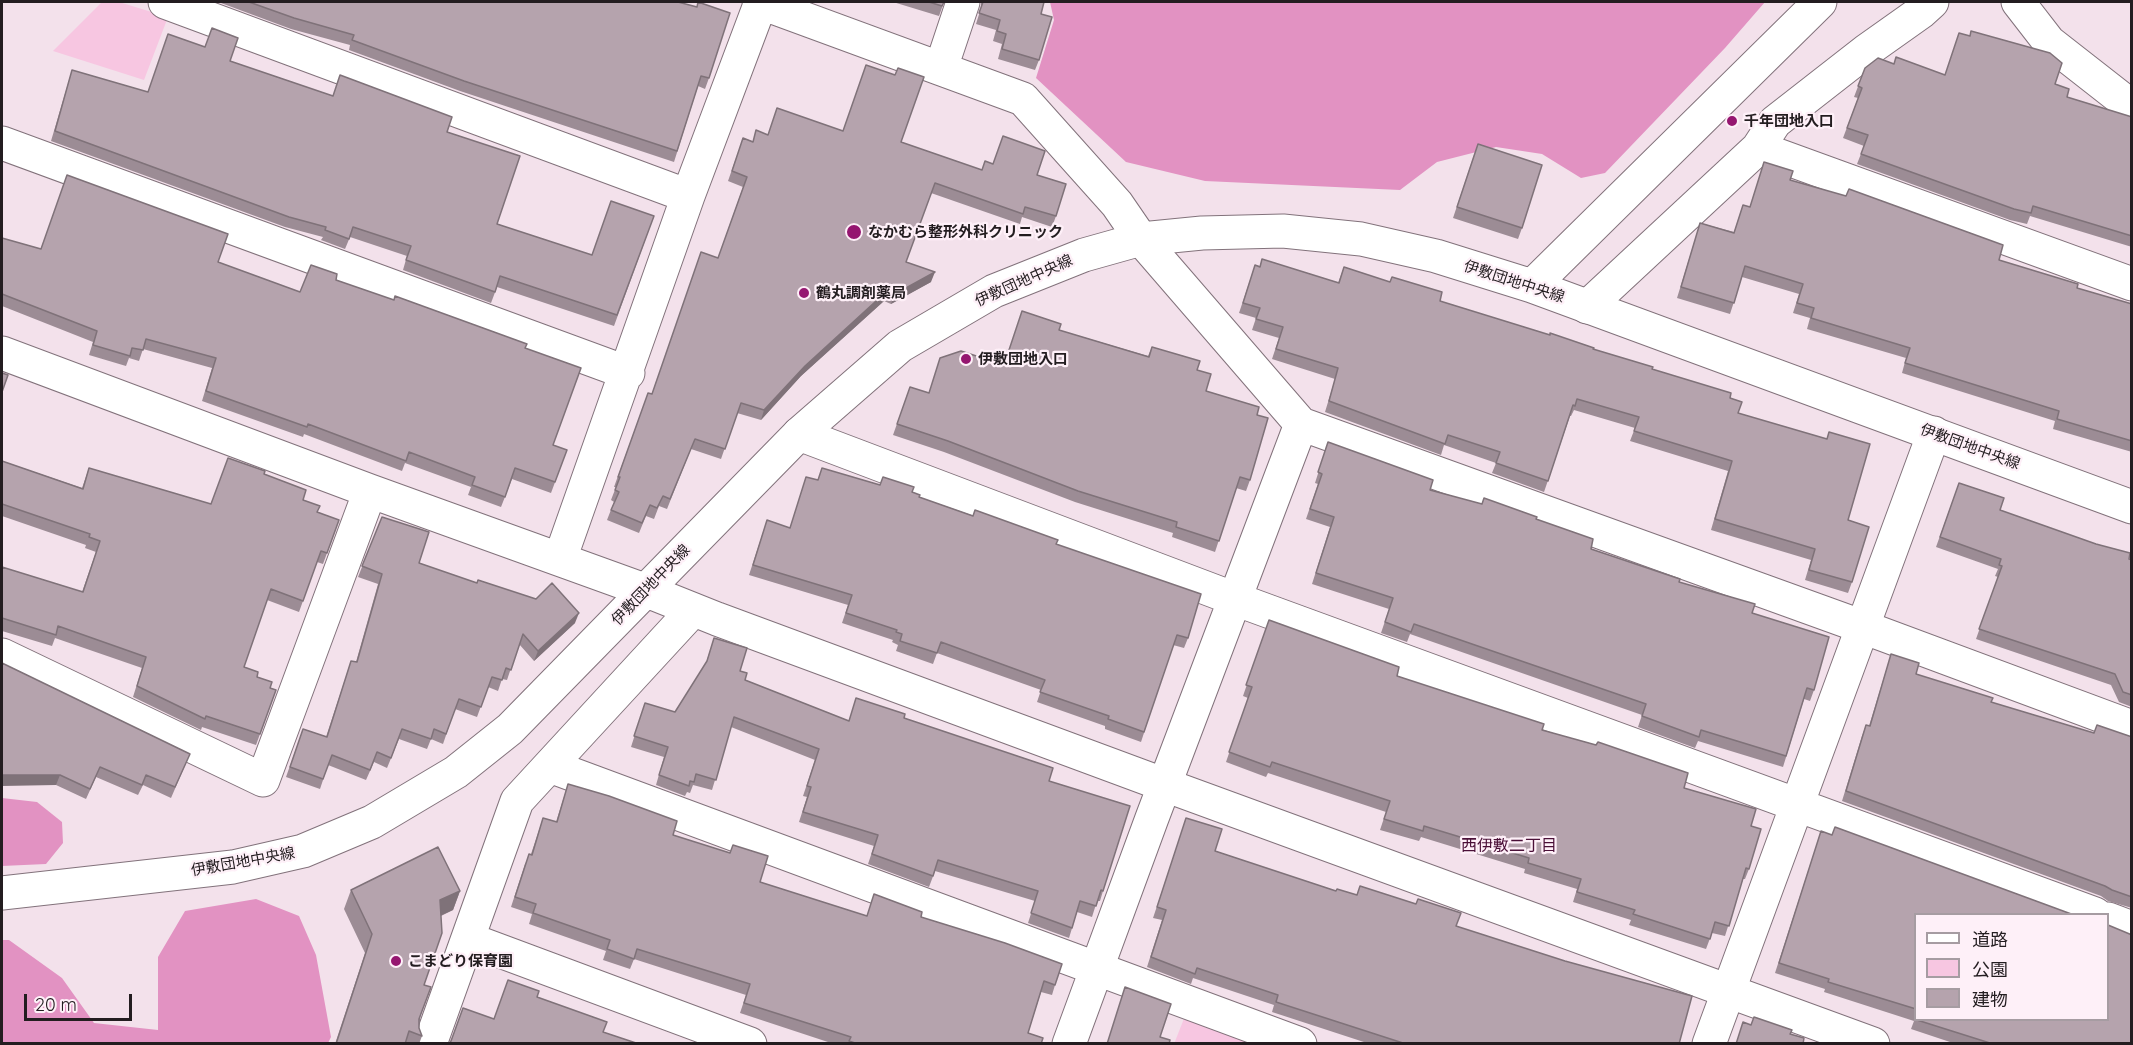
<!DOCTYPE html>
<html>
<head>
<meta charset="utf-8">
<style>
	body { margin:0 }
	#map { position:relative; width:2133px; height:1045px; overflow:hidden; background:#f3e1eb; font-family:Quicksand,"Noto Sans JP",sans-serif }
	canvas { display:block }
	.frame { position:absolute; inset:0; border:3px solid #231d20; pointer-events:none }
	.legend { position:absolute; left:1914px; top:913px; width:195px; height:108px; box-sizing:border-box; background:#fef0f8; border:2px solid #a69ca2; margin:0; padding:8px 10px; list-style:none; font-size:18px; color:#231d20 }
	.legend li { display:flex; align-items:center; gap:12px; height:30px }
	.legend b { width:30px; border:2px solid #a69ca2 }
	.scale { position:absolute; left:24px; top:994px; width:108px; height:27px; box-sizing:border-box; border:3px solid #231d20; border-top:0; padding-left:8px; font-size:18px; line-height:21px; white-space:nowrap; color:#231d20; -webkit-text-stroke:4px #fef0f8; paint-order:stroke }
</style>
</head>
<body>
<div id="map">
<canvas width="2133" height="1045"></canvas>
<div class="frame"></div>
<ul class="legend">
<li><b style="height:8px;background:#fff"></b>道路</li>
<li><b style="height:16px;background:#f7c6e1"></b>公園</li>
<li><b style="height:16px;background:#b5a3ad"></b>建物</li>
</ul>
<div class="scale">20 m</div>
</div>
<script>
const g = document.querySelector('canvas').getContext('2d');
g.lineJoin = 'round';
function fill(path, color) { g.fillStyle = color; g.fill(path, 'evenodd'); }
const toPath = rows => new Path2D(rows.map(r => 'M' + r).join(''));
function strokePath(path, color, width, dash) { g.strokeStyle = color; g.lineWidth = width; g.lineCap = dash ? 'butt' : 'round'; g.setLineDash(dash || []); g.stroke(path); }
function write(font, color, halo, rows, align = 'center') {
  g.font = font + ' Quicksand,"Noto Sans JP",sans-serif'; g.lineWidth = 4.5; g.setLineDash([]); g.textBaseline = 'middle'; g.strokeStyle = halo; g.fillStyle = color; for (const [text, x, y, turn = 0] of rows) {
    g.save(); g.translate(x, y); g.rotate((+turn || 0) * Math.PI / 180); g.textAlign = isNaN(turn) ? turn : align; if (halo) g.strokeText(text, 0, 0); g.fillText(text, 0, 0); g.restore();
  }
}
fill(toPath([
	[102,2,119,2,168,17,144,80,53,51],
	[1185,1016,1254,1044,1174,1044]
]), '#f7c6e1');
fill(toPath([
	[1050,2,1765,2,1725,48,1605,173,1581,178,1542,154,1496,147,1437,162,1400,190,1205,181,1126,162,1036,78,1054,20],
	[2,798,37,802,62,822,63,843,46,864,2,866],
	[256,899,299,916,316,955,331,1037,328,1043,2,1043,2,940,9,940,62,978,94,1023,158,1030,158,957,185,911]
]), '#e292c2');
const minor = toPath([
	[165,2,688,196],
	[759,2,1023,99,1117,204,1141,239,1301,424,1152,818,1069,1044],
	[2018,2,2049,42,2132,107],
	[941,68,963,2],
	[2,143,628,373],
	[1758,148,2132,284],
	[1587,307,1758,148,1775,122,1866,51,1921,12,1932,2],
	[2,353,370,491,647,591],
	[1301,424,1863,627,2132,727],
	[799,434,1235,599,2095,914],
	[560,559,688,196,761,2],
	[2,655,263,780,370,491],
	[550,766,1300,1044],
	[2108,919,2132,928],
	[468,939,750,1044],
	[430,1044,517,801,693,610],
	[1709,1044,1934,433]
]);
const tertiary = toPath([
	[1532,286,1820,2],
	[647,591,717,619,1165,785,1873,1044],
	[2,893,233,867,303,851,372,822,456,772,510,729,799,434,900,346,994,291,1084,255,1141,239,1202,233,1283,231,1361,239,1436,256,1532,286,2132,507]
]);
strokePath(minor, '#82727b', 35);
strokePath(tertiary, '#82727b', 35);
strokePath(minor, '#fff', 33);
strokePath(tertiary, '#fff', 33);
fill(toPath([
	[221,2,678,2,709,78,705,89,698,86,674,162,460,91,349,50,350,45,291,29,221,3],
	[893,2,944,2,939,16],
	[981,2,1044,2,1041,14,1039,60,1035,70,998,59,1002,44,993,41,996,30,976,24,981,8],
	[1959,33,2055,84,2067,97,2132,117,2132,247,2030,216,2027,224,2010,220,1857,164,1864,146,1843,138,1858,98,1854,97,1865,68,1894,64,1945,75],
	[230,61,333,96,447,132,497,224,592,255,654,216,614,326,497,287,491,303,403,270,407,256,350,237,345,249,321,240,323,237,285,227,51,141,72,70,148,92],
	[843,131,901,142,982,170,993,164,1037,175,1056,216,1052,227,1022,217,1020,224,931,193,906,262,931,282,891,304,884,301,801,376,761,420,737,413,721,459,691,449,667,509,659,506,654,519,646,516,639,533,607,520,614,502,611,500,616,487,614,487,648,393,652,394,718,258,743,187,728,181,743,138,752,141],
	[1474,155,1522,228,1518,239,1453,218],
	[1764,162,1790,180,1999,260,2077,288,2132,304,2132,452,2053,429,2055,421,1902,373,1906,358,1807,329,1810,318,1793,313,1799,294,1742,277,1730,314,1677,298,1700,223,1734,232,1743,205,1750,207],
	[2,238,41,249,218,262,300,292,336,280,525,348,553,445,567,450,551,493,512,479,501,507,468,495,471,487,405,463,402,471,304,434,303,437,202,401,212,368,143,349,139,361,129,358,126,366,89,355,93,342,2,306],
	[1262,259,1338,283,1344,267,1440,301,1593,349,1652,369,1730,398,1738,413,1848,520,1852,582,1848,593,1805,580,1811,560,1711,530,1728,471,1630,441,1635,428,1574,410,1571,416,1570,416,1544,492,1492,473,1496,463,1444,445,1441,455,1325,412,1335,379,1272,359,1279,338,1252,330,1256,318,1239,313,1255,265,1260,266],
	[1059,330,1148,356,1152,347,1197,370,1206,391,1257,415,1250,480,1246,491,1236,488,1215,552,1172,537,1173,533,1075,502,944,452,893,435,910,387,928,393,1004,365],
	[1328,442,1430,490,1536,519,1591,549,1679,582,1752,613,1814,690,1810,701,1804,699,1783,767,1698,741,1695,748,1638,727,1642,715,1410,634,1407,642,1381,633,1389,609,1312,584,1330,527,1306,519,1318,484,1315,483],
	[2,461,82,488,89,468,211,504,264,474,303,500,317,512,339,520,323,564,317,562,299,612,267,600,244,667,257,677,270,688,276,690,256,745,202,727,201,730,133,697,142,668,55,638,52,646,2,631,2,567,82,592,96,552,85,548,86,545,2,516],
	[806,477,818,480,880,485,883,477,919,497,1056,544,1188,638,1184,648,1173,645,1141,742,1105,729,1105,726,1037,702,1041,690,937,653,933,664,896,651,898,645,892,642,893,640,842,623,848,605,749,575,767,520,790,528],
	[1959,483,2000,510,2132,560,2132,707,2119,702,2111,685,1976,639,1998,577,1995,576,1998,569,1936,547],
	[382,517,419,563,575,623,534,661,519,644,507,680,502,679,498,691,488,687,477,717,455,709,443,744,431,739,427,749,399,739,387,768,374,762,366,780,328,765,320,789,286,777,303,729,326,737,351,661,356,662,378,584,358,577],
	[1269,620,1397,676,1542,730,1684,788,1751,826,1749,869,1745,879,1743,879,1725,936,1712,933,1706,949,1629,925,1631,920,1573,902,1577,889,1524,873,1525,869,1421,837,1419,841,1380,830,1386,812,1268,773,1266,777,1226,762,1248,698,1243,696],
	[714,638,740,671,745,680,849,721,856,698,1049,781,1103,891,1100,901,1097,901,1092,917,1077,912,1069,938,1028,923,1035,901,935,871,929,887,868,864,874,846,799,822,807,797,803,796,815,760,731,727,712,790,693,785,690,793,687,792,685,796,656,785,664,757,631,747,645,703,675,712,706,663],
	[1891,654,1916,674,1991,702,2094,733,2132,737,2132,908,2108,901,2101,896,1842,801,1862,736,1866,725,1869,726],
	[2,663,190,754,171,798,143,785,138,795,96,777,86,799,56,785],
	[568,784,673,835,760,882,867,916,874,894,921,917,1055,985,1052,995,1041,992,1028,1033,1041,1044,834,1044,740,1013,746,995,634,959,630,969,603,960,606,951,529,924,532,914,511,907,525,864,531,854,543,818,556,822],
	[1183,828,1215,851,1336,891,1456,926,1679,1044,1370,1044,1272,1012,1274,1005,1193,978,1191,984,1147,967,1162,920,1153,918],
	[1821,831,1916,915,1916,1020,2108,1020,2129,935,2132,1044,1956,1044,1911,1029,1914,1021,1824,992,1825,989,1775,973],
	[351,890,460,891,453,910,441,916,424,985,419,1028,422,1036,419,1044,335,1044,365,953,344,909]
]), '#9c8c95');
fill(toPath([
	[935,272,931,282,891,304,895,294],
	[887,291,884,301,801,376,761,420,764,410,805,366],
	[579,613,575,623,534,661,538,651],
	[2,775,60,775,56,785,2,786],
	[460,891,453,910,433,919,440,900]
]), '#7f7279');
const building = toPath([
	[249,2,678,2,697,7,698,2,730,13,709,78,701,76,677,151,464,81,352,40,354,35,294,18,249,2],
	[929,2,944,2,942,6,929,2],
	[983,2,1044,2,1041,14,1052,17,1039,60,1002,49,1006,34,997,31,1000,20,979,13,983,2],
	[212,28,238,38,230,61,333,96,340,75,452,117,447,132,520,156,497,224,592,255,611,201,654,216,617,315,500,276,495,292,406,260,411,246,353,227,349,239,325,230,326,227,289,217,55,131,72,70,148,92,168,34,205,47,212,28],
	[1971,31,2050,53,2062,63,2055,84,2069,89,2067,97,2132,117,2132,236,2033,206,2031,213,2014,209,1861,154,1868,135,1847,128,1862,88,1858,86,1865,68,1878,58,1894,64,1896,57,1945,75,1959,33,1970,36,1971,31],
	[866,65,895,75,898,68,924,77,901,142,982,170,985,161,993,164,1003,136,1045,151,1037,175,1066,184,1056,216,1025,207,1023,214,935,183,906,262,935,272,895,294,887,291,805,366,764,410,741,403,725,449,695,439,670,499,663,496,657,508,650,505,642,523,611,510,619,492,615,490,620,477,618,477,648,393,652,394,701,252,718,258,747,177,732,171,743,138,753,142,756,130,768,135,777,108,843,131,866,65],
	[1478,144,1542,165,1522,228,1457,207,1478,144],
	[1764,162,1793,171,1790,180,1846,196,1849,189,2003,245,1999,260,2078,284,2077,288,2132,304,2132,441,2057,419,2059,411,1905,363,1910,348,1811,318,1814,308,1797,303,1803,284,1745,266,1734,303,1681,287,1700,223,1734,233,1743,205,1750,207,1764,162],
	[67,175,228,234,218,262,300,292,311,265,337,274,336,280,394,300,395,296,527,344,525,348,581,368,553,445,567,450,555,482,515,468,505,497,472,485,475,477,409,452,406,461,308,424,307,427,206,391,216,358,146,339,143,350,132,348,130,356,93,345,97,331,2,294,2,238,41,249,67,175],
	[1262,259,1339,283,1344,267,1390,282,1392,277,1442,292,1440,301,1550,335,1550,333,1594,348,1593,349,1653,367,1652,369,1731,393,1730,398,1742,402,1738,413,1827,439,1829,432,1870,444,1848,520,1869,527,1852,582,1809,570,1815,549,1715,519,1732,461,1634,431,1639,417,1577,399,1575,406,1573,405,1548,481,1496,463,1500,452,1448,435,1445,444,1329,401,1338,368,1276,349,1283,327,1256,319,1260,308,1243,303,1255,265,1260,267,1262,259],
	[1022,311,1061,324,1059,330,1149,357,1152,347,1200,361,1197,370,1211,374,1206,391,1259,407,1257,415,1268,418,1250,480,1240,477,1219,541,1176,527,1177,522,1078,491,948,441,897,424,910,387,929,393,940,358,961,351,1004,365,1022,311],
	[2,373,8,375,2,392,2,373],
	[1328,442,1433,480,1430,490,1482,504,1484,498,1537,517,1536,519,1593,539,1591,549,1680,579,1679,582,1755,604,1752,613,1829,637,1814,690,1807,688,1786,756,1701,730,1699,737,1642,716,1646,704,1414,624,1411,632,1385,622,1393,598,1316,573,1334,517,1310,509,1322,474,1318,472,1328,442],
	[228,458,265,471,264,474,306,490,303,500,320,506,317,512,339,520,327,553,321,551,303,601,271,589,244,667,258,672,257,677,272,682,270,688,276,690,260,734,206,716,205,719,137,686,146,657,58,626,56,635,2,618,2,567,83,592,100,541,89,537,90,534,2,504,2,461,83,489,89,468,211,504,228,458],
	[822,468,880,485,883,477,914,487,912,492,920,495,919,497,973,516,975,510,1058,540,1056,544,1201,594,1188,638,1177,635,1144,732,1108,719,1109,716,1040,692,1045,680,941,642,937,653,900,641,902,634,896,632,897,630,846,613,852,595,753,565,767,520,790,528,806,477,818,480,822,468],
	[1959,483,2004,498,2000,510,2096,544,2130,553,2129,559,2132,560,2132,695,2123,692,2115,674,1979,629,2002,566,1999,565,2001,559,1940,537,1959,483],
	[382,517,429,532,419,563,477,583,478,580,536,599,552,583,579,613,538,651,523,634,511,670,506,668,502,680,492,677,481,707,459,699,446,734,434,729,431,739,402,729,391,758,377,752,370,770,332,755,323,779,290,767,303,729,327,737,351,661,357,662,382,574,362,566,382,517],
	[1269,620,1399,667,1397,676,1544,724,1542,730,1596,745,1598,742,1688,773,1684,788,1756,809,1751,826,1761,829,1749,869,1746,868,1729,926,1715,922,1710,939,1633,914,1635,910,1577,892,1581,879,1528,863,1529,858,1424,826,1423,831,1384,819,1390,801,1272,762,1270,767,1229,752,1252,687,1246,685,1269,620],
	[714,638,747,648,740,671,747,673,745,680,849,721,856,698,905,714,904,718,1053,768,1049,781,1130,806,1103,891,1101,890,1096,906,1080,901,1072,928,1031,913,1038,891,938,860,933,876,872,854,878,835,803,812,811,787,807,786,819,749,734,717,716,780,696,774,694,782,690,781,689,786,659,775,668,747,634,736,645,703,675,712,707,661,714,638],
	[1891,654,1919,663,1916,674,1993,698,1991,702,2094,733,2097,725,2132,737,2132,897,2112,890,2105,886,1846,791,1866,725,1870,726,1891,654],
	[2,663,190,754,175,787,146,775,142,785,100,767,90,789,60,775,2,775,2,663],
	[568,784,609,796,677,821,673,835,730,853,733,845,768,856,760,882,867,916,874,894,922,912,921,917,1005,943,1062,964,1055,985,1044,981,1028,1033,1043,1038,1041,1044,858,1044,849,1041,851,1037,744,1003,750,984,637,949,634,959,607,949,610,940,533,913,536,904,515,897,529,854,532,855,543,818,557,822,568,784],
	[1186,818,1222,829,1215,851,1336,891,1337,889,1357,895,1360,886,1416,904,1418,899,1461,913,1456,926,1565,961,1692,996,1679,1044,1406,1044,1276,1002,1278,995,1197,968,1195,974,1151,957,1166,910,1157,907,1186,818],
	[1835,827,2074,915,1916,915,1916,1009,1828,982,1829,979,1779,963,1821,831,1832,835,1835,827],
	[438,847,460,891,440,900,442,933,424,985,431,987,419,1019,419,1028,422,1036,409,1031,405,1044,336,1044,372,934,351,890,438,847],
	[2108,925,2132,935,2132,1044,1993,1044,1917,1020,2108,1020,2108,925],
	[508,980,539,991,537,997,607,1022,603,1032,639,1044,449,1044,451,1041,463,1008,494,1019,508,980],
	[1125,987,1171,1004,1160,1037,1170,1040,1169,1044,1107,1044,1125,987],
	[1754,1017,1792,1030,1790,1034,1804,1038,1803,1044,1736,1044,1743,1022,1751,1025,1754,1017]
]);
fill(building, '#b5a3ad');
strokePath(building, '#7f7279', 1.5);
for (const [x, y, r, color] of [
	[1732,121,6,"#951670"],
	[854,232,8,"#951670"],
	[804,293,6,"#951670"],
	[966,359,6,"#951670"],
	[396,961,6,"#951670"]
]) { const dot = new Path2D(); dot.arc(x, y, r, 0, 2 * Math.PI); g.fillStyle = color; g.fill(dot); strokePath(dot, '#fef0f8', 2); }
write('bold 15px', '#231d20', '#fef0f8', [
	["千年団地入口",1744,121],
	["なかむら整形外科クリニック",868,232],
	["鶴丸調剤薬局",816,293],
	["伊敷団地入口",978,359],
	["こまどり保育園",408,961]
], 'left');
write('15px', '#231d20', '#fef0f8', [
	["伊敷団地中央線",1024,281,-24],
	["伊敷団地中央線",1514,282,18],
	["伊敷団地中央線",1970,447,20],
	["伊敷団地中央線",651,585,-46],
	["伊敷団地中央線",243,862,-10]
]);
write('16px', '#4a0f37', '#fef0f8', [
	["西伊敷二丁目",1509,846]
]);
</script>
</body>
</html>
